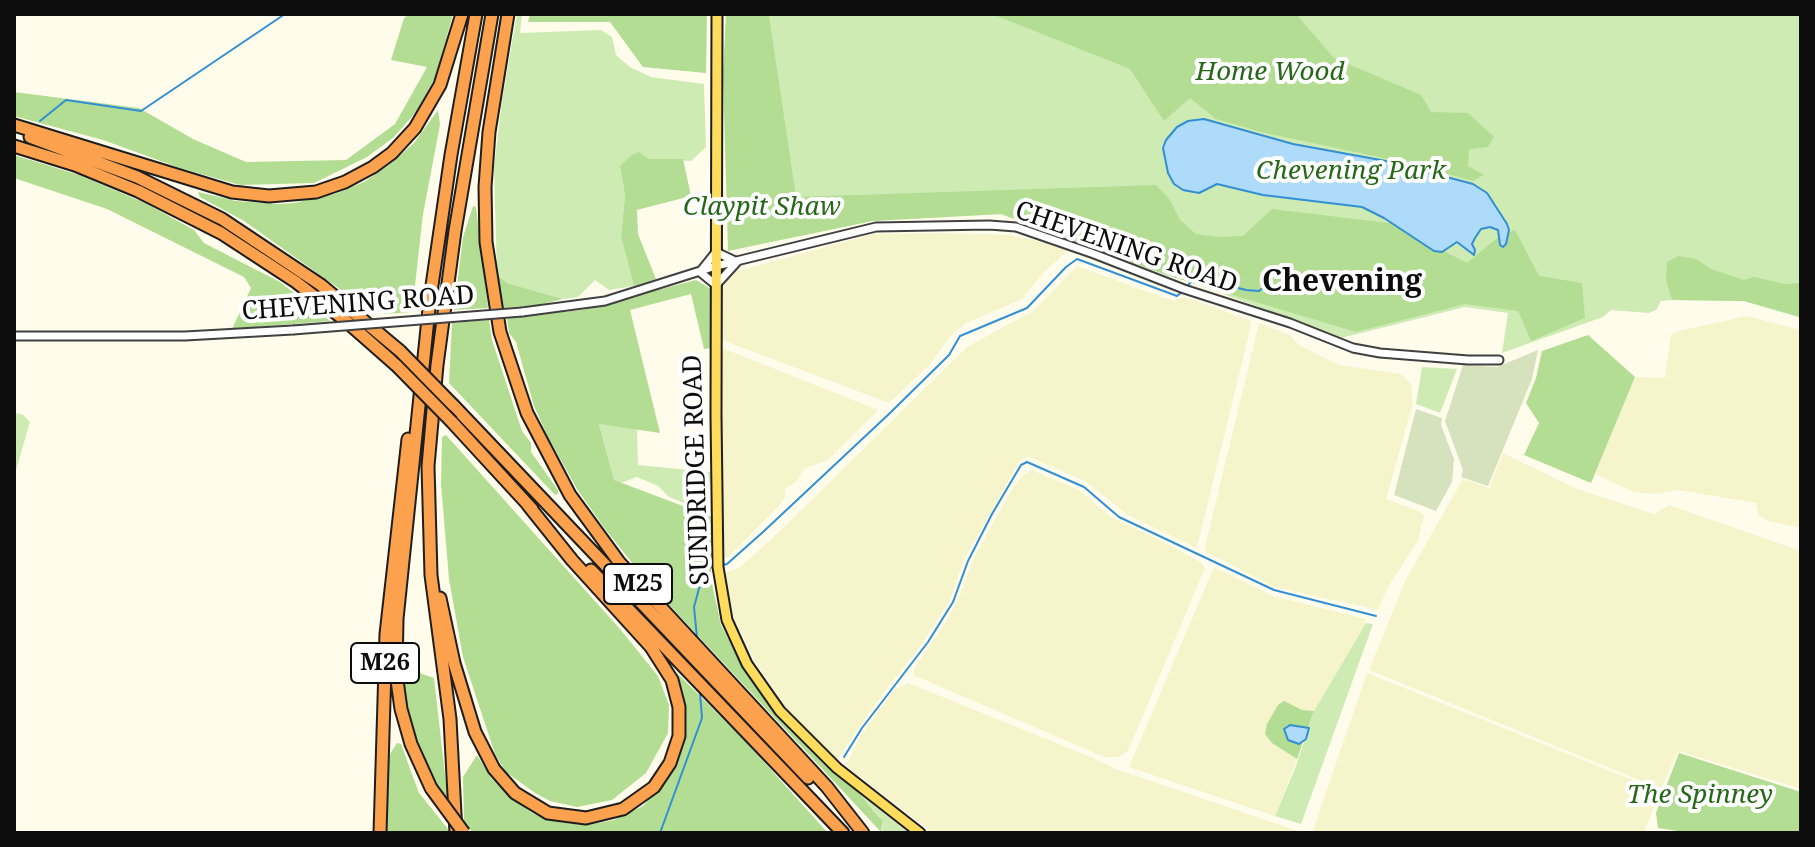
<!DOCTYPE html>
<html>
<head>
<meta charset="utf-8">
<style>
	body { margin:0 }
	#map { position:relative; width:1815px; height:847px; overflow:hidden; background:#fffcec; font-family:"Noto Serif",serif }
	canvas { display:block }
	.frame { position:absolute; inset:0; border:16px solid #0d0d0d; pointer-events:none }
</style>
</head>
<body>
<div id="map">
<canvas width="1815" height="847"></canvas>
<div class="frame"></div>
</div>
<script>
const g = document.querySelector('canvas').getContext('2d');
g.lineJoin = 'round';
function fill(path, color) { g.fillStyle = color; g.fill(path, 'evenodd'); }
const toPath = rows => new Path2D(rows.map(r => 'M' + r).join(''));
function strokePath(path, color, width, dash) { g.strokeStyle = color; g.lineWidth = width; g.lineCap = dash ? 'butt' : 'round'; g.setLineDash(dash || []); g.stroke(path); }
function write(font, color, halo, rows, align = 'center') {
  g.font = font + ' "Noto Serif",serif'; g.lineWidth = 8; g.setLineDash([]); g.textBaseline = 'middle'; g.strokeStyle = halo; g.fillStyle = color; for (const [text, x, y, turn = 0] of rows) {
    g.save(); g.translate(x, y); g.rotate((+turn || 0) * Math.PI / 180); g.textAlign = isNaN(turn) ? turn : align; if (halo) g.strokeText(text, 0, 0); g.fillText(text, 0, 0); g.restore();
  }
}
fill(toPath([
	[937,233,1008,235,1031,239,1068,251,1044,272,1022,299,966,323,949,338,930,364,889,403,722,340,722,292,724,284,734,272,873,234],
	[1077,266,1173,301,1185,297,1252,321,1197,548,1128,515,1085,481,1029,457,1020,460,963,562,950,600,922,644,887,688,837,759,787,711,756,663,730,609,724,573,739,568,777,534,967,347,1033,311],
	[1747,316,1801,330,1801,528,1768,521,1758,515,1756,503,1678,490,1653,494,1634,492,1595,474,1635,377,1665,378,1671,335,1679,331],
	[1259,323,1290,335,1299,345,1339,365,1401,374,1411,384,1413,403,1386,499,1421,512,1424,516,1418,540,1388,587,1378,610,1275,587,1204,551],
	[722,348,878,410,828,460,804,469,796,482,785,489,784,499,779,506,728,557,721,558],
	[1503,453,1577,489,1654,514,1669,505,1801,551,1801,789,1678,751,1661,789,1369,670,1405,581,1463,479,1489,488],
	[1032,470,1079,490,1111,517,1157,539,1200,562,1205,568,1128,751,1118,757,1104,757,913,675,915,666,939,633,958,600,975,556,1010,492,1021,477],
	[1214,567,1273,596,1365,619,1366,623,1314,711,1302,710,1272,743,1297,759,1275,816,1129,767],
	[1367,673,1660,791,1644,833,1312,833],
	[908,683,1086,755,1116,769,1298,831,1298,833,933,833,846,766,859,738,894,690]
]), '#f6f4cb');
fill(toPath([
	[517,14,522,14,520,33,601,30,612,37,616,55,630,67,651,77,704,84,706,147,691,161,649,159,620,166,625,195,621,237,634,286,609,290,595,280,578,297,563,299,507,283,497,275,494,168,502,101],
	[769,14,1801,14,1801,318,1744,301,1672,300,1661,301,1656,310,1649,313,1611,310,1603,317,1502,353,1508,313,1465,307,1337,339,1259,307,1001,214,872,221,801,236],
	[1422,367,1457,369,1440,413,1416,404],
	[14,413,22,414,30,422,14,477],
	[599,424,637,429,638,465,711,472,706,512,669,497,658,486,637,477,621,483,614,480],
	[1366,623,1373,624,1301,824,1275,816,1296,766,1314,711],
	[861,795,909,833,882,833,883,821]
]), '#cfebb4');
fill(toPath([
	[410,14,453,14,436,76,416,112,393,138,367,157,314,183,240,185,180,168,103,140,14,116,14,92,139,108,193,139,246,162,346,160,395,124,427,67,391,60,404,18],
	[530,14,707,14,706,73,643,67,610,22,528,22],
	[726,14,769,14,796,197,1156,185,1170,200,1180,220,1196,234,1218,237,1243,236,1272,209,1413,226,1436,247,1467,263,1496,239,1515,230,1539,276,1582,283,1585,318,1531,341,1518,311,1465,304,1356,332,1166,275,1001,214,872,221,728,251,723,75],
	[992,14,1296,14,1334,58,1421,95,1431,112,1468,113,1494,137,1488,147,1469,149,1468,166,1484,175,1473,181,1416,165,1261,132,1216,119,1190,98,1164,121,1130,69],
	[438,110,440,125,423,214,412,312,385,314,376,308,365,307,244,221,200,197,198,192,236,201,278,204,294,203,335,194,364,182,389,165,414,143],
	[639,152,649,159,683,159,691,196,637,210,638,234,656,279,634,286,621,237,625,195,620,166,632,155],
	[14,155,79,175,145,203,194,230,204,243,280,282,330,321,232,329,251,288,244,277,107,209,14,178],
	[473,206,476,207,488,308,454,310,463,237],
	[1678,256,1696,259,1711,269,1744,280,1754,277,1785,284,1801,283,1801,317,1744,301,1672,300,1666,280,1667,262],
	[497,275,507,283,563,299,538,305,503,308],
	[696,280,711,289,713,348,704,349,691,294,630,310,660,433,599,424,614,480,712,517,711,579,721,625,741,664,758,690,784,721,857,790,873,810,883,821,881,832,646,580,605,529,577,489,548,437,534,406,516,342,509,333,507,318,582,310],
	[489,320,492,340,522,431,531,443,531,452,558,490,558,494,555,495,449,383,452,323],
	[1588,335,1635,377,1591,483,1524,455,1539,423,1526,403,1536,378,1542,351],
	[446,435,620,629,658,676,669,705,668,733,646,773,612,800,577,807,550,801,535,793,506,772,495,754,463,657,449,579,441,484,442,437],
	[402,656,408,669,434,678,448,801,427,766,414,736,404,690],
	[677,673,746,742,828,833,472,832,464,821,463,777,477,755,491,778,510,797,532,813,545,819,588,825,614,820,643,806,669,777,682,750,686,708],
	[1284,701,1302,710,1314,711,1308,728,1290,725,1299,744,1303,742,1297,759,1272,743,1265,734,1267,724,1278,705],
	[397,743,401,744,419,793,448,829,448,833,386,833,388,757],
	[1679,753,1801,792,1801,833,1691,833,1658,828,1656,813]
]), '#b2dd93');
fill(toPath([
	[1538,350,1532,379,1488,486,1461,477,1463,470,1445,421,1463,365,1497,367],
	[1416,409,1442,418,1441,425,1454,459,1452,482,1436,511,1394,495]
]), '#d5e2bd');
const water = toPath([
	[1204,119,1293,144,1386,161,1473,184,1487,193,1507,224,1509,230,1506,244,1503,247,1500,245,1498,230,1490,227,1481,229,1475,238,1472,244,1475,250,1474,255,1457,242,1442,252,1434,251,1384,218,1362,207,1263,195,1217,184,1199,193,1183,190,1174,184,1168,173,1163,148,1166,140,1177,127,1188,121,1204,119],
	[1290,725,1309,728,1306,739,1299,744,1288,740,1284,729,1290,725]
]);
fill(water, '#aedbf9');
strokePath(water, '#328fd4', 2);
strokePath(toPath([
	[40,121,66,100,141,111,285,14],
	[1187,286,1196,277,1246,290,1259,291,1269,282],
	[723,565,727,564,763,532,890,413,949,355,960,336,1027,308,1066,267,1077,259,1177,296,1183,291],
	[697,638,694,607,701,581,708,568,713,567],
	[844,757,862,728,928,642,953,602,968,561,992,514,1021,465,1027,462,1084,487,1119,517,1274,590,1376,616],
	[660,833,702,718,700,693]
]), '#328fd4', 2);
const minor = toPath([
	[716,252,737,262,716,285,700,272,716,252],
	[522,312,605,301,716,266,876,227,989,225,1016,227,1094,254,1184,289,1290,323,1353,348,1380,353,1468,360,1499,360],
	[14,336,185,336,293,330]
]);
const major = toPath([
	[717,14,716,416,718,567,727,620,747,664,780,711,837,768,920,833]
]);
const highway = toPath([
	[508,14,489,132,485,187,486,242,500,332,527,413,570,495,619,562,827,787,863,833],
	[14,125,232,192,269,196,316,192,345,182,373,167,392,153,415,128,440,85,462,14],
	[30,137,137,177,222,219,321,285,400,351],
	[14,146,75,165,138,191,221,233,296,282,346,321,396,365],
	[453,405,808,778],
	[452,422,532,509],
	[591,570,843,833],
	[440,598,454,663,475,732,494,769,515,793,548,813,586,818,623,809,654,787,670,763,679,736,679,707,672,680,651,647,572,560,528,505],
	[431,788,411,744,401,709,396,673,397,619,430,299,451,155,476,14],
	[380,833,386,634,408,439],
	[456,833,450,719,431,575,428,466,437,365,455,231,492,14]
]);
strokePath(minor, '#404040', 11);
strokePath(major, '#1e1e1e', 13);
strokePath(highway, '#1e1e1e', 15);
strokePath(minor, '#fff', 7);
strokePath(major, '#ffdc5c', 9);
strokePath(highway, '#fca24e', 11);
const minorBridge = toPath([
	[293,330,522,312]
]);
const highwayBridge = toPath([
	[400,351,453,405],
	[396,365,452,422],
	[431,788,464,833]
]);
strokePath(minorBridge, '#404040', 11, []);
strokePath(highwayBridge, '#1e1e1e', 15, []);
strokePath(minorBridge, '#fff', 7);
strokePath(highwayBridge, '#fca24e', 11);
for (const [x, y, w] of [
	[638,584,68],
	[385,663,68]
]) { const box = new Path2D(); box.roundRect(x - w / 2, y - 20, w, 40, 6); g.fillStyle = '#fff'; g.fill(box); strokePath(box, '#0d0d0d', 2); }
write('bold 24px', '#0d0d0d', null, [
	["M25",638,584],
	["M26",385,663]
]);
write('italic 26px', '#28681a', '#fff', [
	["Home Wood",1270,73],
	["Chevening Park",1351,172],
	["Claypit Shaw",762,208],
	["The Spinney",1700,796]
]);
write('26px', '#0d0d0d', '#fff', [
	["CHEVENING ROAD",1126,248,19],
	["CHEVENING ROAD",358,304,-4],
	["SUNDRIDGE ROAD",697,470,-92]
]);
write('bold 30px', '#0d0d0d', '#fff', [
	["Chevening",1342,282]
]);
</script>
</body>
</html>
